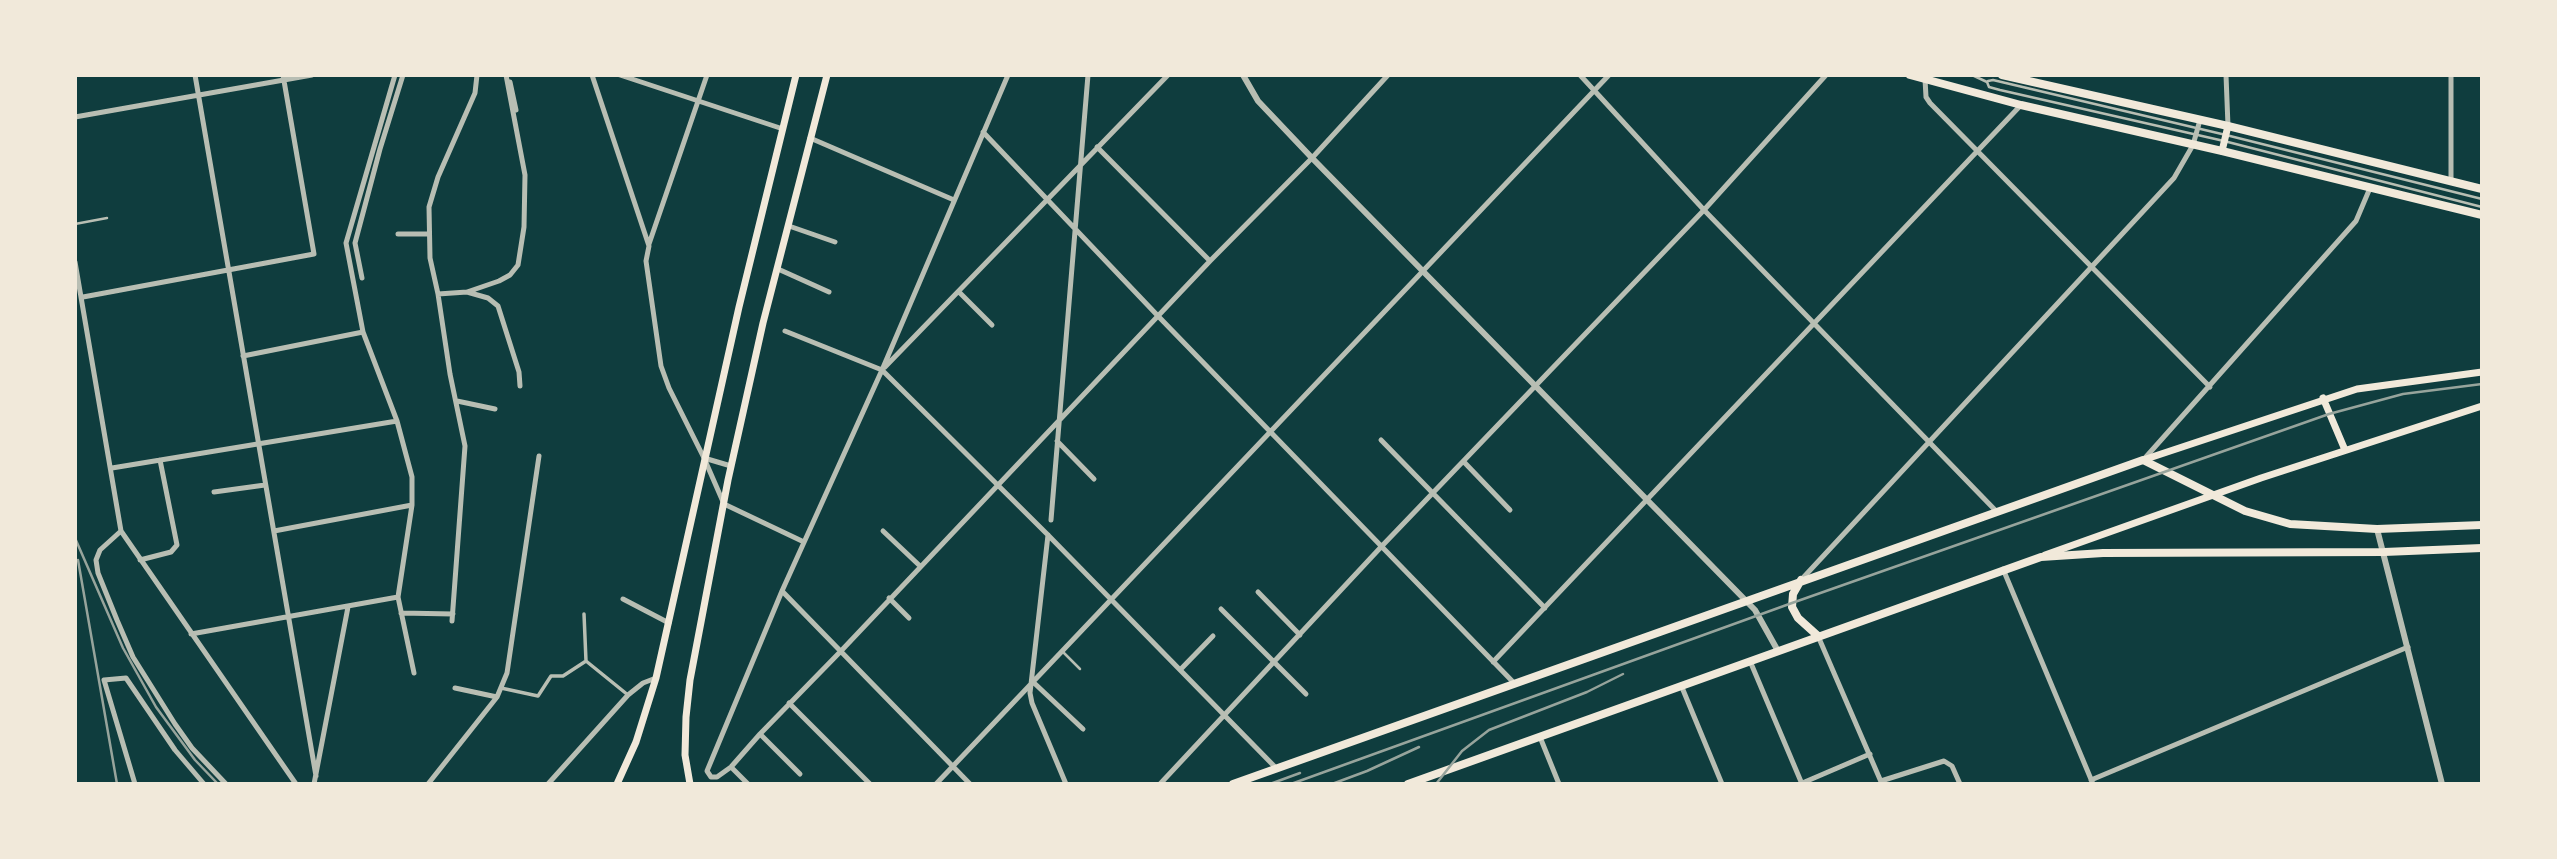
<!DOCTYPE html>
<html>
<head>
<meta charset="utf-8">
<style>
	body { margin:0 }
	#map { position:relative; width:2557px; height:859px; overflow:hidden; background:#0f3d3e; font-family:Helvetica,sans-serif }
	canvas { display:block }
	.frame { position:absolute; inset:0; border:77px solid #f1e9da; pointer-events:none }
</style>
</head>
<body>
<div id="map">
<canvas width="2557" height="859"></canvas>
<div class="frame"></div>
</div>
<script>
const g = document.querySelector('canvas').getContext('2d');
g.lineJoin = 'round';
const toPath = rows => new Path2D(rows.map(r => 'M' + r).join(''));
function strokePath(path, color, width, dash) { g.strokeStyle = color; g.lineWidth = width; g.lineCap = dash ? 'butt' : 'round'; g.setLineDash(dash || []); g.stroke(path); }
strokePath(toPath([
	[1972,75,1987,82,1989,87,2000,90,2224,141,2482,207],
	[1988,81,1993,80,2226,135,2482,199],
	[75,224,107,218],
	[1063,652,1080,669]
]), '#b8beb3', 2.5);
strokePath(toPath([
	[584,614,586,661],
	[586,661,628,695],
	[501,688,538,696,551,676,563,676,586,661]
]), '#b8beb3', 3.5);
strokePath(toPath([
	[195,75,316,776],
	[395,75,346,243,363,332,397,421,412,477,412,505,398,597,414,673],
	[592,75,649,246,646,261,661,366,669,388,704,458,724,504,804,542],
	[620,75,783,129],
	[1008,75,882,370,782,591,707,771,711,777,717,777,731,767,760,734,841,651,1210,261,1312,158,1388,75],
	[1580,75,1704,210,1997,512],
	[2226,75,2228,126],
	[1925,79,1926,97,1930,103,2210,387],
	[510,82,516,110],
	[75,117,312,75],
	[983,132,1158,316,1515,684],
	[810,138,954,200],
	[1097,147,1210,261],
	[2451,182,2451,75],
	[789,226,835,242],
	[398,234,428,234],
	[649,244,707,75],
	[75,262,121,531,296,784],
	[778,269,829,292],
	[362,278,355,243,380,149,403,75],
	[467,292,488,298,498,306,519,372,520,386],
	[959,292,992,325],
	[438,294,467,292,499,281,510,275,518,265,524,227,525,175,506,75],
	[83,297,314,254,283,75],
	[785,331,882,370,1048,535,1276,768],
	[243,356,363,332],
	[885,367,1168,75],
	[457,401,495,409],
	[1381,440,1545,608],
	[1057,441,1094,479],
	[704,458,731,466],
	[2145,458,2356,221,2370,188],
	[1464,462,1510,510],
	[112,468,397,421],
	[214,492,265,485],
	[1051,520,1088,75],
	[121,531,100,550,96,560,98,573,117,620,133,657,175,724,192,748,226,784],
	[274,531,412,505],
	[883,531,920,566],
	[1048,535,1030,693,1032,703,1066,784],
	[140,560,171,552,177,545,160,460],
	[2003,569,2093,784],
	[1801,580,2174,178,2193,145,2200,120],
	[782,591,970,784],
	[1258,592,1300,635],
	[889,598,909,618],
	[623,599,669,623],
	[1221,609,1306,694],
	[401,613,453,614],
	[452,621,465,446,450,374,438,294,430,258,429,207,438,177,475,93,477,75],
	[191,634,398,597],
	[1818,636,1882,784],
	[1750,661,1802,784],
	[1493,662,2021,105],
	[1180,670,1213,636],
	[1032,681,1083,729],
	[1681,685,1722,784],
	[455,688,497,697],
	[789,703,870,784],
	[760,734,800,774],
	[1540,737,1559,784],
	[731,767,748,784],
	[2091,780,2408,647],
	[1881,781,1944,761,1952,766,1960,784],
	[135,784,104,680,126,678,175,750,204,784],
	[314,784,348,607],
	[428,784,497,697,507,673,539,456],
	[548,784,628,695,643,683,656,678],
	[936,784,1609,75],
	[1160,784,1381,547,1704,210,1826,75],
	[1800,784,1870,754]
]), '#b8beb3', 5);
strokePath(toPath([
	[1243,75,1258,101,1312,158,1755,610,1778,651],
	[2377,529,2442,784]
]), '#b8beb3', 6);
strokePath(toPath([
	[2222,151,2228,126],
	[2323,398,2345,450],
	[2143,460,2357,389,2482,372],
	[2045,555,2261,478,2482,406],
	[617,784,636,742,656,678,739,307,796,75],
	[690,784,685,755,686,717,690,680,728,480,763,323,827,75]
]), '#f1e9da', 7);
strokePath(toPath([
	[1910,75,2021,105,2222,151,2482,215],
	[2002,75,2228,126,2482,189],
	[1801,580,1793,594,1792,607,1798,618,1818,636],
	[1233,784,2143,460,2245,511,2290,524,2377,529,2482,525],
	[1408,784,2041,557,2103,553,2384,552,2482,548]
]), '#f1e9da', 8);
strokePath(toPath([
	[75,538,123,648,156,707,195,760,218,784],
	[78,560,117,784],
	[1270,784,1300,773],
	[1291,784,1792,603,2329,414,2403,394,2482,384],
	[1332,784,1367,771,1419,747],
	[1436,784,1462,751,1489,730,1587,692,1623,674]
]), '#97a49c', 2.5);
</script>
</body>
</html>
